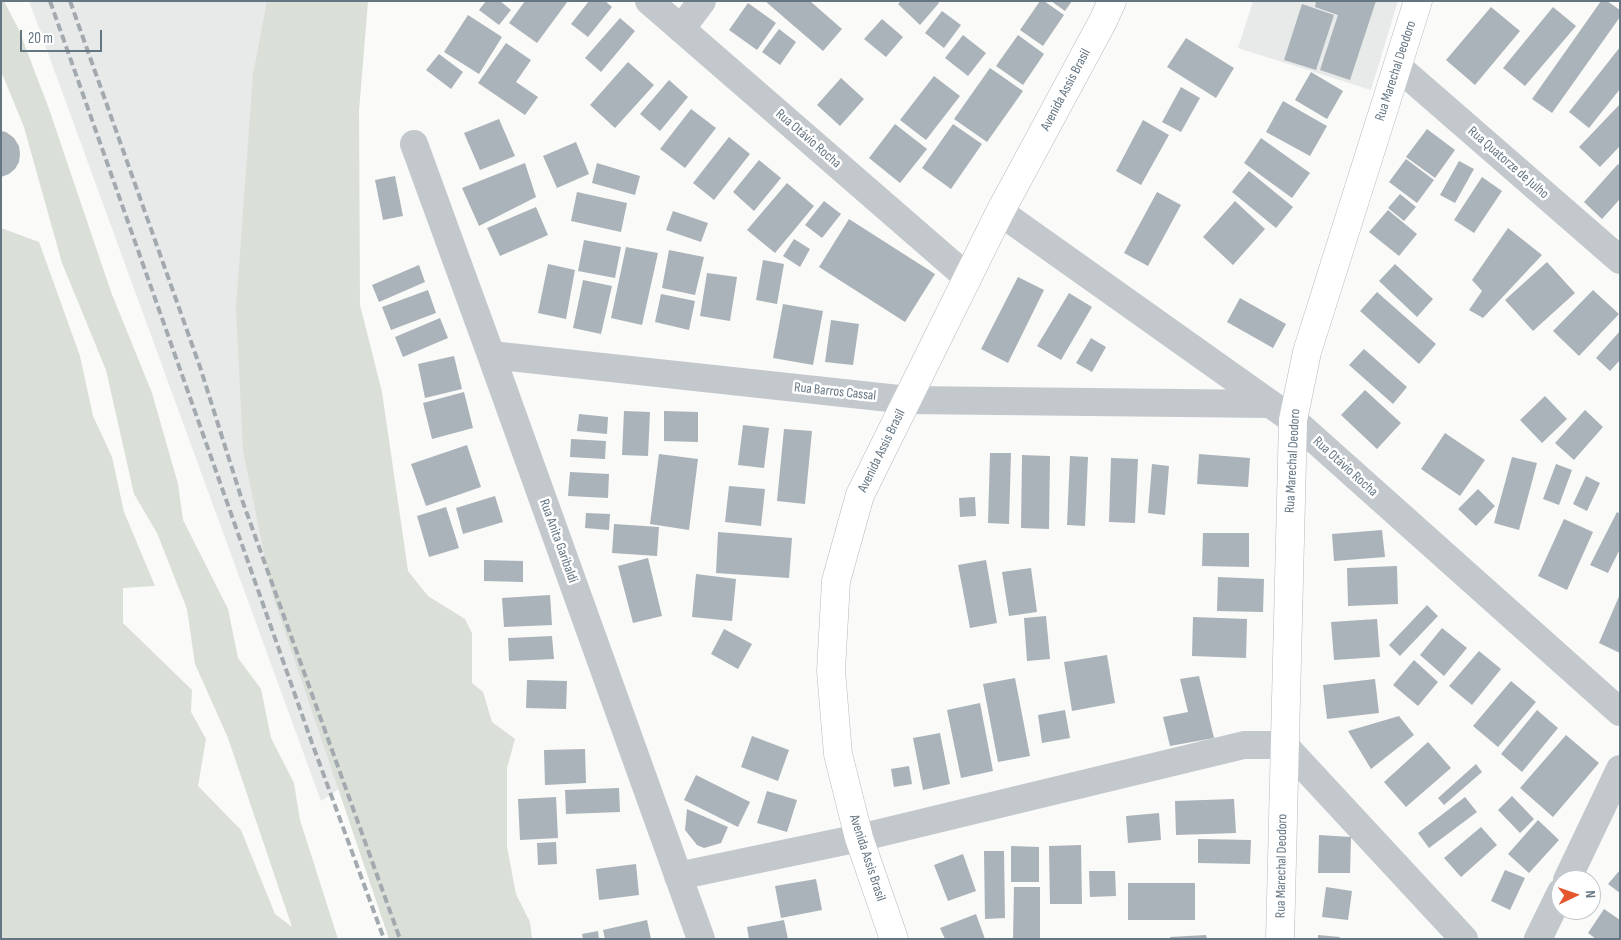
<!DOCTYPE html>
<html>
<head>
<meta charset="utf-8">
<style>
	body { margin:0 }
	#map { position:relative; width:1621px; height:940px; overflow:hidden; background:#fafaf8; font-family:"Sofia Sans Condensed",sans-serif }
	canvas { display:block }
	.frame { position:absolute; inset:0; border:2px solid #657683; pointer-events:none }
	.north { position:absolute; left:1551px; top:870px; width:50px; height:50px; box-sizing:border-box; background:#fff; border:1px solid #c1c8cd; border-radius:50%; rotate:87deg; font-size:14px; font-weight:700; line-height:20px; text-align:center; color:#657683 }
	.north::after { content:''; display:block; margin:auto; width:18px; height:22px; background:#e4572e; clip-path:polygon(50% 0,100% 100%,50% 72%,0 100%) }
	.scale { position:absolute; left:20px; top:30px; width:82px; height:22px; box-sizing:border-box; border:2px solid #657683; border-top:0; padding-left:6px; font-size:15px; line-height:18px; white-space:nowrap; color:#657683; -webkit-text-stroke:4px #fff; paint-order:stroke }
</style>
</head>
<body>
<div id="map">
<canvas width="1621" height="940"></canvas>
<div class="frame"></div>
<div class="north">N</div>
<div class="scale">20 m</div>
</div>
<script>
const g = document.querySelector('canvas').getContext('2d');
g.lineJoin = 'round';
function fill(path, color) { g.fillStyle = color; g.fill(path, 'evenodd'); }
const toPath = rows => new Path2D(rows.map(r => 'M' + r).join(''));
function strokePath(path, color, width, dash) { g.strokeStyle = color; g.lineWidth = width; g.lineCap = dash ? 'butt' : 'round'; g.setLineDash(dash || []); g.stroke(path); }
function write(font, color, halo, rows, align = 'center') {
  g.font = font + ' "Sofia Sans Condensed",sans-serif'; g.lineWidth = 5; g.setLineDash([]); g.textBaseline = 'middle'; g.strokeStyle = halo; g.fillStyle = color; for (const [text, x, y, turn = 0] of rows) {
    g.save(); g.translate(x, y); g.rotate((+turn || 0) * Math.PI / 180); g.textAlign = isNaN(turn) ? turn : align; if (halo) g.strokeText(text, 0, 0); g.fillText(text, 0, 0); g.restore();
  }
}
fill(toPath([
	[29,1,281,1,373,767,321,801],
	[1253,1,1398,1,1371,90,1238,48]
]), '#e8e9e9');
fill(toPath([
	[1,1,4,1,19,30,49,109,111,292,152,393,178,484,183,520,228,609,238,658,261,689,271,738,294,783,300,820,338,939,1,939,1,228,39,242,80,356,93,416,112,457,124,512,155,586,123,588,123,623,192,690,191,712,206,739,198,786,241,830,275,914,292,927,228,738,195,664,187,609,157,533,134,494,106,370,62,263,24,127,1,71],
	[267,1,368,1,359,111,360,305,382,392,408,571,428,596,465,619,472,633,472,683,483,692,492,722,515,739,507,768,507,847,516,894,530,922,532,939,389,939,272,593,243,450,236,308,253,75]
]), '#dadfd7');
fill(toPath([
	[486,1,500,1,511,10,499,25,479,10],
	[525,1,568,1,537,43,509,23],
	[589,1,605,1,612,7,588,37,571,24],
	[765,1,810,1,842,29,823,51],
	[901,1,937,1,939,3,920,25,898,4],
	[1040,1,1044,1,1064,15,1043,46,1020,30],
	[1051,1,1072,1,1065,11],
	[1316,1,1376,1,1350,80,1320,70,1338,15,1315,7],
	[1601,1,1607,1,1620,10,1620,17,1552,113,1532,99],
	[748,3,776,23,757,50,729,30],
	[1302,4,1334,15,1316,70,1284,60],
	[1491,7,1520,31,1475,85,1446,60],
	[1553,7,1576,26,1525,86,1503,68],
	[942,11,961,25,944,48,925,33],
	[468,15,502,37,479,74,444,52],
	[620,18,635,31,601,72,585,58],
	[882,19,903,37,886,57,864,39],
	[779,29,796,42,780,65,762,52],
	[963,35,986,53,968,76,945,58],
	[1018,35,1044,54,1023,85,996,66],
	[1186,38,1234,68,1216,98,1167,67],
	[506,43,531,60,516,82,538,97,525,115,478,83],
	[1620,47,1620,89,1589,128,1569,112],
	[439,54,463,72,451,89,426,70],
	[628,62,654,85,615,128,590,105],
	[990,68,1023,91,987,142,954,119],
	[1311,72,1343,91,1327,119,1295,100],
	[934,76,960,96,926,140,900,120],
	[841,78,864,99,840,126,817,105],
	[669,80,688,97,660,131,640,114],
	[1181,87,1200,98,1181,132,1162,122],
	[1283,101,1327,126,1310,156,1266,132],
	[1620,104,1620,146,1600,167,1579,147],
	[691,109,716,128,685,168,660,149],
	[499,119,515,156,480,170,464,133],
	[1143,120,1169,135,1141,185,1116,171],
	[895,124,927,149,900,183,869,158],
	[953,124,982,144,951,189,922,168],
	[1427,129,1455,150,1435,178,1406,157],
	[1,131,6,132,14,138,19,146,20,154,19,162,15,169,9,174,1,177],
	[729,137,750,154,714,200,693,183],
	[1261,138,1310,173,1292,198,1244,163],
	[576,142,589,174,557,188,543,156],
	[1406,159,1434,180,1417,203,1389,182],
	[759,160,781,178,754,211,733,192],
	[1459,161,1474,169,1455,203,1440,195],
	[525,163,536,197,479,226,462,188],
	[597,163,640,176,635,195,592,183],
	[1618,164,1620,166,1620,199,1602,219,1584,202],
	[1249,171,1293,207,1276,228,1232,192],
	[395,176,403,216,383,220,375,180],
	[1482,177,1502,191,1474,233,1454,220],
	[787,183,814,206,775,253,747,230],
	[577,192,627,203,621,232,571,221],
	[1157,192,1181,205,1148,266,1124,253],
	[1400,194,1416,207,1404,221,1388,208],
	[824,201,841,214,822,238,805,225],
	[1235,201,1265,229,1233,265,1203,237],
	[536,207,548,235,500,256,487,228],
	[1388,210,1417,234,1399,256,1369,232],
	[673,211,708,223,701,242,666,230],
	[849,219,935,274,905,322,819,267],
	[1508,228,1542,255,1483,318,1469,310,1482,291,1472,280],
	[794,239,810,249,800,267,783,256],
	[584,240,621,247,615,278,578,271],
	[626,247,658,253,642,325,611,318],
	[669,250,704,257,695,295,662,288],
	[763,260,784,264,777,304,756,300],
	[1547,262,1575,293,1533,331,1505,300],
	[548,264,575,270,566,319,538,313],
	[1395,264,1433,299,1417,317,1379,281],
	[419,265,425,282,379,302,372,285],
	[707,273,737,277,730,321,700,316],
	[1018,277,1044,290,1008,363,981,349],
	[583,280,612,286,601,334,573,328],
	[428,290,436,313,391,330,382,307],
	[1593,290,1619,314,1579,356,1553,331],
	[1377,292,1436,344,1419,364,1360,311],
	[1069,293,1092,307,1061,360,1037,346],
	[661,294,695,301,689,330,655,322],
	[1240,298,1286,324,1273,348,1227,322],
	[783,304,823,311,813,365,773,358],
	[440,318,448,338,403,357,395,337],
	[831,320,859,324,853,365,825,362],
	[1620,331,1620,360,1610,371,1596,358],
	[1091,338,1106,347,1092,372,1076,363],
	[1364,349,1407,387,1393,404,1349,365],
	[454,356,462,389,425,398,418,364],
	[1365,390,1401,423,1377,449,1341,415],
	[464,392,473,428,432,439,423,403],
	[1545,396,1567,419,1542,443,1520,420],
	[1585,410,1603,427,1574,460,1555,443],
	[624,411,650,412,648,456,622,455],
	[664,411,698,412,698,442,664,441],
	[579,414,608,417,607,434,577,431],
	[743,425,769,428,764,468,738,465],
	[784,429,812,431,805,504,777,501],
	[1445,433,1485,460,1460,496,1421,469],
	[571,439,606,441,605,459,570,457],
	[467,445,481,487,426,506,411,464],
	[990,453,1011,453,1009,524,988,523],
	[659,454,698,459,689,530,650,524],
	[1199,454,1250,458,1248,487,1197,484],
	[1022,455,1050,456,1049,529,1021,528],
	[1070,456,1088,457,1085,526,1067,525],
	[1512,457,1537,463,1519,530,1494,523],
	[1111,458,1138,459,1135,523,1109,522],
	[1152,464,1169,466,1165,515,1148,513],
	[1556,464,1572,470,1559,505,1543,499],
	[570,472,609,474,608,498,568,496],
	[1586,476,1600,483,1587,511,1573,504],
	[729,486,765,489,761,526,725,522],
	[1478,489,1495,506,1476,526,1458,509],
	[495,496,503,522,463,534,456,508],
	[975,497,976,516,960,517,959,498],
	[446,507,459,548,429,557,417,516],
	[1617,512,1620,514,1620,549,1608,573,1590,565],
	[586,513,610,514,609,530,585,528],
	[1564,519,1593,532,1567,590,1538,576],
	[614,524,659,527,657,556,612,553],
	[1382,530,1385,557,1334,561,1332,534],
	[718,532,792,538,789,578,716,573],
	[1203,533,1249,533,1249,567,1202,566],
	[648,558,662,616,633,623,618,566],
	[484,560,523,561,523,582,484,581],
	[986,560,997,623,970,628,958,565],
	[1397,566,1398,604,1348,606,1347,568],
	[1031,568,1037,612,1009,616,1002,572],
	[696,574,736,579,732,621,692,617],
	[1218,577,1264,579,1263,612,1217,611],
	[1620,594,1620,653,1599,643],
	[550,595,552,625,504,627,502,598],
	[1427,605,1438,616,1400,656,1389,645],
	[1046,616,1050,659,1027,661,1024,618],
	[1193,617,1247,619,1246,658,1192,656],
	[1377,619,1380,657,1334,660,1331,622],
	[1442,628,1467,648,1444,676,1420,655],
	[724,629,752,644,738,669,711,654],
	[552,636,554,659,509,661,508,638],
	[1479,651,1501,669,1472,705,1449,686],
	[1107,655,1115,703,1072,711,1064,662],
	[1414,660,1438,682,1418,706,1393,685],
	[1199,676,1214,738,1170,746,1163,717,1188,712,1180,679],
	[1015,678,1030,756,998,762,983,684],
	[1375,679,1379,713,1327,719,1323,685],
	[527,680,567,681,566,709,526,708],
	[1511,681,1536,702,1498,747,1473,726],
	[980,703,993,771,961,778,947,710],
	[1065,710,1070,738,1042,743,1038,715],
	[1537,710,1558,728,1522,772,1501,754],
	[1399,716,1414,735,1371,769,1348,731],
	[940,733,950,784,923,790,913,738],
	[1566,735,1599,763,1553,817,1520,788],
	[752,736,789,750,778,781,741,767],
	[1428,742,1451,768,1406,807,1384,782],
	[585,749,586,783,545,785,544,750],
	[1476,764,1482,772,1444,805,1438,798],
	[909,766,912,784,894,787,891,769],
	[696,775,750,802,738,827,684,800],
	[619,788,620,812,566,814,565,790],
	[767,791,797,800,787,832,757,823],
	[1512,796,1534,819,1520,833,1498,810],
	[556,797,558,838,520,840,518,799],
	[1465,797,1477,812,1429,848,1418,833],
	[1234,799,1236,833,1176,835,1175,801],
	[687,809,728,827,721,843,704,848,697,845,685,830],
	[1159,813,1161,840,1128,843,1126,816],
	[1538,820,1559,840,1529,873,1508,854],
	[1481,827,1497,845,1461,877,1444,858],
	[1319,835,1351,837,1350,873,1318,873],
	[1198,839,1251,840,1250,864,1198,863],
	[556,842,557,864,538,865,537,843],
	[1081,845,1082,904,1050,904,1049,846],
	[1011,846,1039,847,1039,882,1011,882],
	[984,851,1004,851,1005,918,985,919],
	[963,854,976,891,948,901,934,865],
	[636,864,639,895,599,900,596,869],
	[1505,870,1525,878,1510,910,1491,901],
	[1620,870,1620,893,1608,884],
	[1089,871,1115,871,1116,896,1090,897],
	[816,879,822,910,781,918,775,886],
	[1128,883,1195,883,1195,920,1128,920],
	[1014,887,1040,887,1040,939,1013,939],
	[1326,887,1352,891,1348,920,1322,917],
	[1604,909,1620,920,1620,939,1596,939,1588,933],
	[976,914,985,939,945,939,940,928],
	[647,920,651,939,605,939,603,930],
	[784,920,788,939,749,939,747,927],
	[598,931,599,939,583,939,582,934],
	[1206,935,1207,939,1170,939,1170,937],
	[1318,935,1340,937,1340,939,1318,939]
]), '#aab3b9');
const secondary = toPath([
	[894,939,859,838,838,754,831,671,836,581,860,495,1000,212,1103,21,1112,1],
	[1280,939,1293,420,1307,352,1418,1]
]);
strokePath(secondary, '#b3babf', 29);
strokePath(toPath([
	[649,1,968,278],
	[681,29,702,1],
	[1397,66,1620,260],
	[414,144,491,355,701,939],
	[1000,212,1293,420,1620,712],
	[491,355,908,400,1271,404],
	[678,876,859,838,1244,745,1284,745,1464,939],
	[1567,880,1620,769],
	[1538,939,1561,892]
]), '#c3c8cc', 28);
strokePath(secondary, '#fff', 28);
strokePath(toPath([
	[50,1,312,743,384,939],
	[70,1,200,367,241,497,400,939]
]), '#a2aab0', 4, [8, 4]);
write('14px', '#657683', '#fff', [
	["Rua Marechal Deodoro",1396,71,-72],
	["Avenida Assis Brasil",1066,90,-62],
	["Rua Otávio Rocha",808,139,41],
	["Rua Quatorze de Julho",1508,163,41],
	["Rua Barros Cassal",835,392,6],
	["Avenida Assis Brasil",882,451,-64],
	["Rua Marechal Deodoro",1293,461,-87],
	["Rua Otávio Rocha",1345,467,42],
	["Rua Anita Garibaldi",558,541,70],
	["Avenida Assis Brasil",867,858,72],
	["Rua Marechal Deodoro",1282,866,-89]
]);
</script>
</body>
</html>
